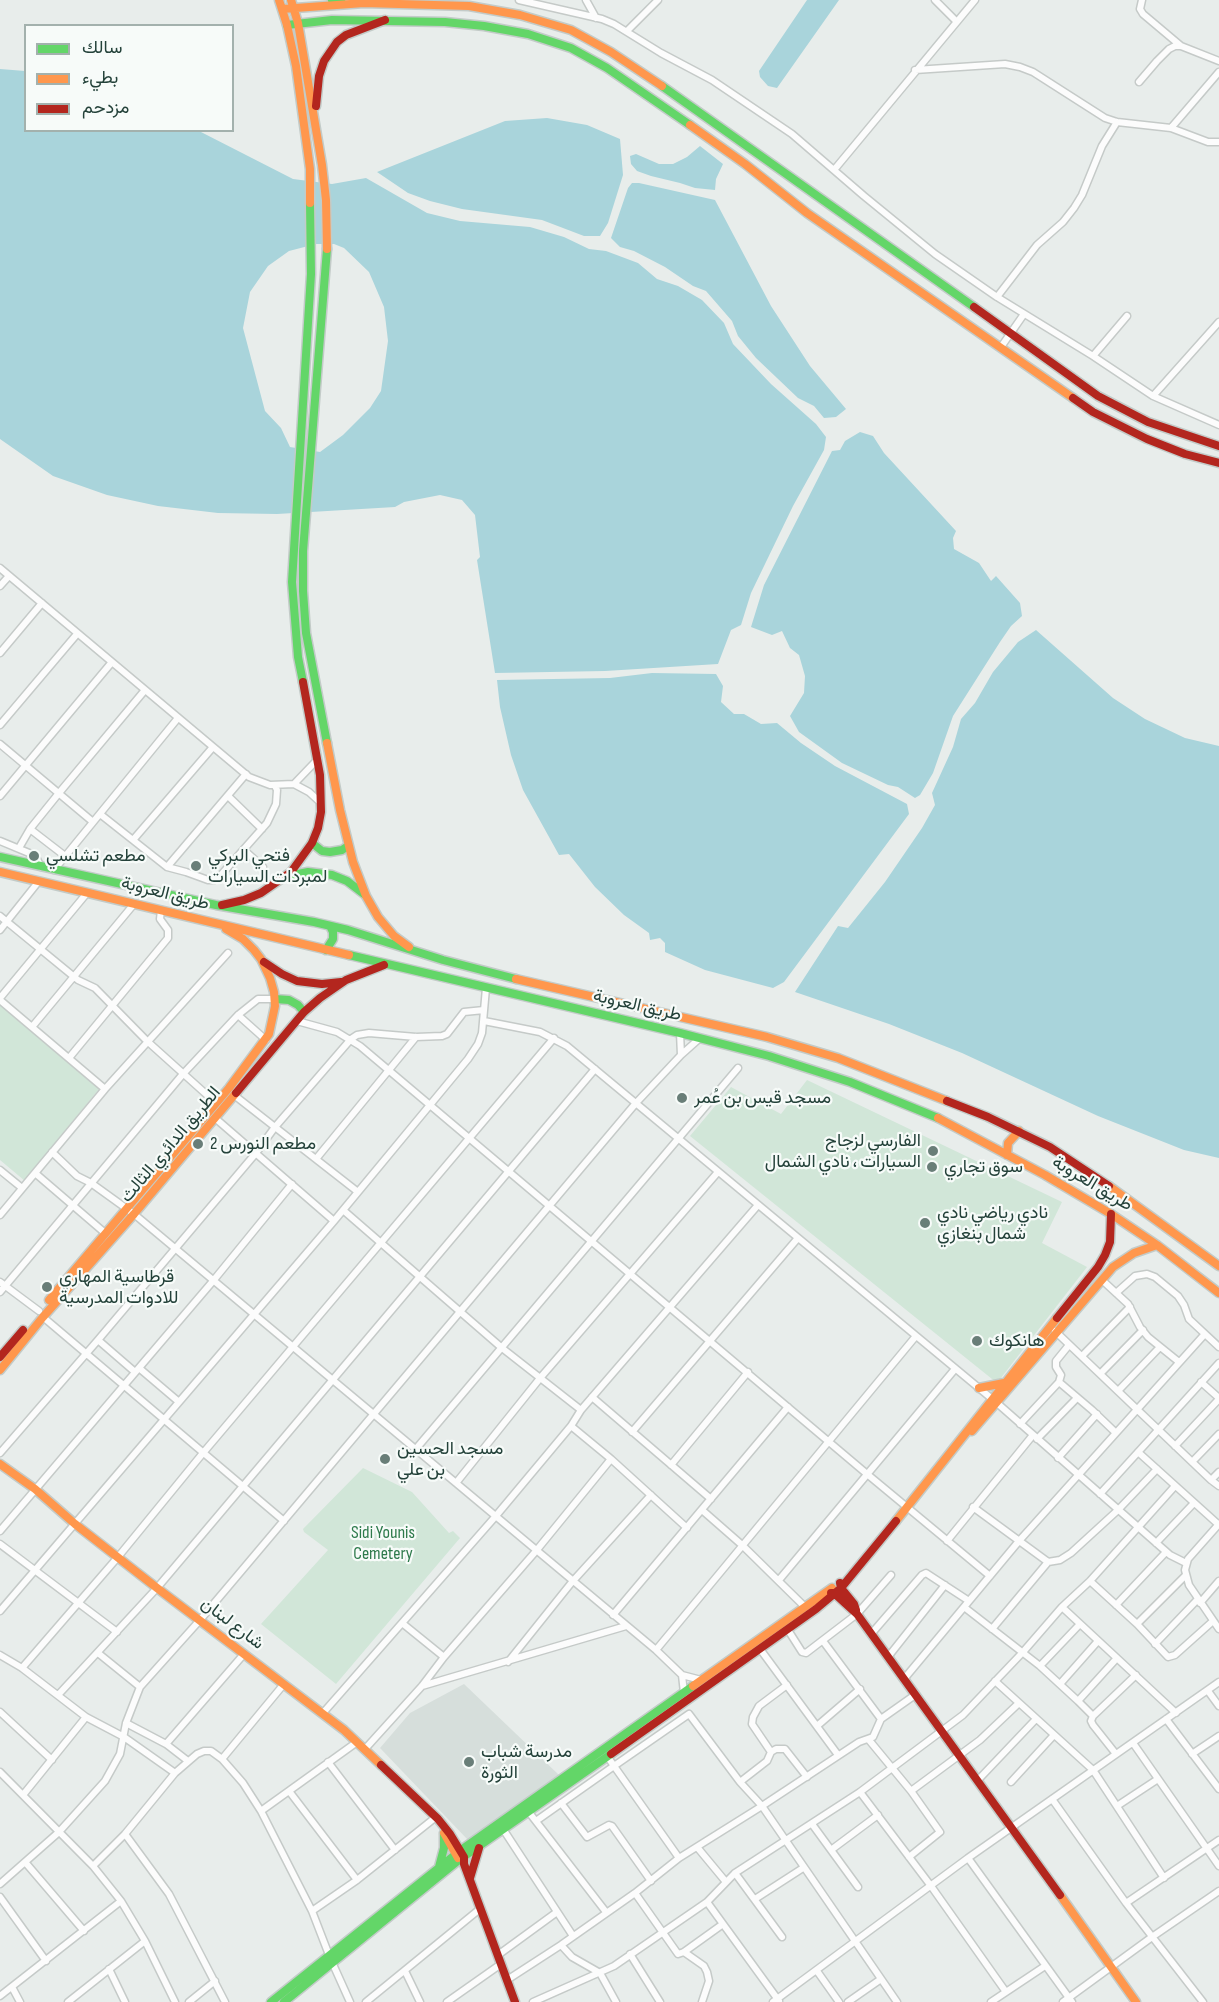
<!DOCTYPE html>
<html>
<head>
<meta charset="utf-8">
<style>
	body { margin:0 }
	#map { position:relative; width:1219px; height:2002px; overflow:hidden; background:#e8edeb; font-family:"Sofia Sans Condensed",Vazirmatn,sans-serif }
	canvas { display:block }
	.legend { position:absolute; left:24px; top:24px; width:210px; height:108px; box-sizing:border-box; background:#f7fbf9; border:2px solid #a3b1ad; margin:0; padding:8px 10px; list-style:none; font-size:18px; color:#24423a }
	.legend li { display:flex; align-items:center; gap:12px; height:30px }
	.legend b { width:30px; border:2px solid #a3b1ad }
</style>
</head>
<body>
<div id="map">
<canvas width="1219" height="2002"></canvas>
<ul class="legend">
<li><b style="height:8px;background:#63d668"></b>سالك</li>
<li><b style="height:8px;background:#ff974d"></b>بطيء</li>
<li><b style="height:8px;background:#b3261e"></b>مزدحم</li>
</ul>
</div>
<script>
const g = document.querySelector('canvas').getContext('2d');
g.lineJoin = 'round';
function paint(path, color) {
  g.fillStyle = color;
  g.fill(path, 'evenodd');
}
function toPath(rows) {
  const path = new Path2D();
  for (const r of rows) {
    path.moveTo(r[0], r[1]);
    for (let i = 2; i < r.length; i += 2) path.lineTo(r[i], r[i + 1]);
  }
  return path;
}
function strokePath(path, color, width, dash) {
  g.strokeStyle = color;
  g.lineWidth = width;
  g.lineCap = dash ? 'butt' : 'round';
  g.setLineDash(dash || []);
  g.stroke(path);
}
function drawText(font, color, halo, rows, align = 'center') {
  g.font = font + ' "Sofia Sans Condensed",Vazirmatn,sans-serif';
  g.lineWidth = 4.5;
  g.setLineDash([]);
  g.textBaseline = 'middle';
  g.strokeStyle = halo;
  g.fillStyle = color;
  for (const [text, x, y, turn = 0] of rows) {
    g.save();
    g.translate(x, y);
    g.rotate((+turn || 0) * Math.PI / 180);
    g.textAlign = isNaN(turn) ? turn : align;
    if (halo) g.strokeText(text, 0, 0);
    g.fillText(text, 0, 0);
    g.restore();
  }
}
const built = toPath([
	[464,1684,559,1775,468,1840,380,1748,410,1713]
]);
const green = toPath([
	[0,1003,99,1089,25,1181,0,1160],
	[807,1080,1062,1202,1042,1243,1087,1267,997,1383,690,1136,731,1087,781,1114],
	[363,1468,412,1492,449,1533,453,1531,460,1538,336,1684,261,1624,328,1550,304,1532,303,1529]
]);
const water = toPath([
	[807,0,839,0,777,88,768,86,760,77,759,71],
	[0,69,25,71,26,130,199,131,293,179,332,184,366,178,427,213,460,221,530,227,564,237,589,249,606,251,638,263,657,279,678,286,702,300,724,323,733,344,771,384,816,424,826,437,824,450,793,506,751,593,741,625,731,630,718,664,605,671,495,673,477,560,480,557,475,515,462,500,440,495,404,502,395,507,277,514,218,513,158,506,107,495,53,476,0,439],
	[316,244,334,244,344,248,369,272,384,307,388,341,381,391,370,408,343,435,320,452,290,447,281,428,265,411,243,328,250,292,268,266,289,251],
	[547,118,587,125,620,139,623,175,608,223,600,236,584,236,542,220,462,209,430,201,408,193,377,172,505,121],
	[700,146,723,164,716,179,715,190,695,188,680,183,651,176,637,171,631,164,630,156,636,154,659,164,673,164,687,157],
	[632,183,639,183,715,200,771,306,810,366,846,409,836,417,824,418,814,406,798,398,756,358,738,336,732,321,706,291,693,286,665,267,634,251,620,247,611,238,628,188],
	[860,432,873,436,884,453,956,531,953,538,954,549,979,563,991,581,996,576,1020,603,1022,616,1011,626,1000,642,953,716,933,773,920,795,915,798,898,787,888,785,842,763,799,732,790,716,804,693,805,676,799,655,790,648,782,631,772,635,751,627,764,585,832,451,840,450,845,441],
	[1036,630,1113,698,1145,719,1185,738,1219,746,1219,1158,1184,1150,1098,1116,962,1053,889,1024,795,992,838,926,848,928,885,882,922,828,935,805,932,793,953,747,961,719,975,703,993,672,1018,642],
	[652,673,716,674,723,686,721,702,734,714,744,714,761,724,777,723,801,743,835,766,907,804,909,814,784,982,773,988,705,970,665,952,665,943,660,938,650,940,649,933,624,915,595,887,569,854,559,855,523,790,511,755,500,707,497,680,610,678]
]);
const street = toPath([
	[519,0,602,19,614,24,661,53,712,80,792,134,864,196,935,254,997,297,1093,356,1153,396,1219,425],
	[586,0,596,18],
	[935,0,956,21],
	[1142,0,1140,9,1143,14,1181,46],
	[627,31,658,0],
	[915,70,1005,64,1020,67,1033,72,1105,118,1117,122,1171,128,1208,142,1219,142],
	[1139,82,1157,61,1169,49,1175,46,1181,46,1219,61],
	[1171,128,1219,72],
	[834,170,975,0],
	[997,297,1037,245,1063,222,1074,208,1082,195,1102,146,1117,122],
	[1001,347,1024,314],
	[1093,356,1127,316],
	[1153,396,1219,322],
	[0,568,249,777,270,785,294,784,317,760],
	[0,586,9,576],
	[0,653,42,603],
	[0,725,77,634],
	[0,744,93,822],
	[294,784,309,792,321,803],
	[0,796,112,662],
	[228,796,262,829],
	[100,814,167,867,186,872,208,880,214,880,221,875,267,823,276,804,277,790,275,786],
	[30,829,65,856],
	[133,840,213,747],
	[0,841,29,853,37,859,41,867],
	[19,848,30,829,59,793,145,690],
	[244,850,263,867],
	[167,867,246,774],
	[54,870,178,718],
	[0,916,78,980,95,988,147,1041,216,1103],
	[0,930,39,881],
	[0,998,87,893],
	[0,1000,105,1089],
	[238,1015,266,1040],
	[297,1021,337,1032,360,1046,867,1474,990,1576],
	[484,1021,540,1032,567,1046,997,1403,1170,1555,1186,1563],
	[32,1027,134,904],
	[680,1033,681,1055],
	[69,1058,168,938,168,930,160,919,161,910],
	[234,1095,358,1192],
	[215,1118,334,1221],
	[52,1152,77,1176,91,1183,134,1214,656,1650,682,1675,701,1680],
	[316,1159,416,1037],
	[0,1170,22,1188],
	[35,1173,105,1233],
	[343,1210,502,1348,581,1410],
	[0,1215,105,1089,228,953],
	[1102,1280,1128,1304,1140,1327,1148,1337,1179,1362],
	[0,1282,39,1311],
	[0,1292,183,1074,238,1015,258,999,275,999],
	[1116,1293,1135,1276,1147,1274,1155,1277,1178,1296,1184,1305,1189,1319,1219,1347],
	[43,1317,284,1521],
	[1055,1331,1211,1480,1219,1486],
	[98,1340,135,1372],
	[1069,1345,1056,1361,1056,1367,1061,1375,1059,1382,1092,1410,1116,1433],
	[1082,1356,1130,1307],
	[139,1368,179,1402],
	[1100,1374,1143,1330],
	[1201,1382,1219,1398],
	[1118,1391,1160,1347],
	[592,1397,711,1499],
	[1020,1424,1059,1382],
	[571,1426,611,1459,687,1528],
	[632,1432,798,1238],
	[1037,1439,1077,1398],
	[1175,1446,1219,1399],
	[415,1450,738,1068],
	[1138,1452,1219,1525],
	[0,1453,98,1340,256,1153,275,1127,351,1039,357,1035,369,1033,416,1037,442,1036,447,1034,464,1012,484,1010],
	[1058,1458,1097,1414],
	[1192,1462,1219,1434],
	[671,1465,748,1372],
	[1211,1480,1219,1472],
	[456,1483,541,1377,718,1172],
	[1100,1494,1219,1363],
	[973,1507,1048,1562],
	[702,1510,742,1545,805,1607],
	[1219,1524,1188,1559,1185,1570,1189,1585,1219,1629],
	[0,1531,213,1281,292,1184],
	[947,1541,1033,1435],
	[1156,1543,1194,1503],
	[0,1544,117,1632],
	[779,1580,955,1369],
	[1090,1581,1137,1624,1168,1657,1175,1655,1213,1621],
	[1200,1603,1219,1581],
	[1116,1605,1166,1552],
	[964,1607,1040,1666,1078,1701,1093,1716,1091,1721,1093,1725,1116,1754],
	[1062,1607,1176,1713],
	[0,1611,334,1221,468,1059,478,1044,482,1033,486,988],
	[613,1615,788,1407],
	[402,1623,444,1657],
	[1137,1624,1186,1575],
	[992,1629,1048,1562,1060,1560,1071,1553,1118,1510,1157,1469],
	[788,1630,802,1652,806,1653,857,1614,891,1575],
	[872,1633,922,1575,926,1573,969,1601],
	[823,1641,881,1719],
	[1155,1644,1198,1599],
	[760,1649,838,1755],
	[656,1650,916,1336],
	[98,1653,140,1687],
	[0,1655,22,1668,86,1717,124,1737,175,1773,125,1834,93,1866],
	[888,1657,945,1585],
	[508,1662,572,1582,651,1495],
	[1040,1666,1080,1624],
	[22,1668,118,1557,203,1453,554,1038],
	[682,1675,684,1693],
	[904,1679,1019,1541,1204,1335],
	[995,1681,1093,1770,1164,1878],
	[1060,1684,1098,1641],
	[787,1685,759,1706,753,1717,752,1724,771,1752,776,1749,785,1749,807,1777],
	[422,1686,626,1626],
	[1208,1691,1219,1706],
	[59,1694,157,1588,595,1069],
	[1078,1701,1117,1658],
	[0,1712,52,1760],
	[323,1713,495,1517,571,1426,581,1410,758,1205],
	[1093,1716,1136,1675],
	[1166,1719,1219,1789],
	[126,1723,166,1744,244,1654],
	[817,1726,860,1689],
	[869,1740,911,1791],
	[1133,1743,1219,1866],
	[166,1744,188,1761],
	[365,1749,422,1686,444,1657,536,1551,611,1459],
	[1192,1754,1219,1736],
	[222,1759,284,1684],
	[328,1762,395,1850],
	[0,1772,93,1866,121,1901,145,1941,175,2002],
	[175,1773,197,1754,204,1751,211,1751,222,1759,243,1783,261,1811,312,1911,329,1955],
	[978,1780,1036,1719],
	[740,1782,767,1761,771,1752],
	[1011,1782,1054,1735],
	[289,1791,357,1880],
	[860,1792,931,1886,1006,1992],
	[23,1795,86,1717],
	[1052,1799,1126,1903,1203,2002],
	[561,1803,587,1837,609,1825,612,1826,651,1881],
	[1117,1806,1158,1779],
	[261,1811,357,1742],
	[528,1811,606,1912],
	[536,1821,614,1766,607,1756],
	[812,1824,858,1887],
	[503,1829,573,1936],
	[125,1834,169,1894,225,2002],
	[697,1847,726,1882],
	[831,1850,878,1815],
	[909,1857,940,1832,911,1791,980,1740,1019,1703],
	[968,1858,1072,2002],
	[25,1862,84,1931],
	[735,1873,782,1937],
	[0,1884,59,1832,105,1781,120,1754,126,1723,140,1687,200,1620,636,1103,681,1055,700,1038],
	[635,1893,678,1954,684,1952,723,1924],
	[0,1897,46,1961],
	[755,1899,803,1868],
	[707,1902,779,2001],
	[1126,1903,1219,1840],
	[312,1911,357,1880,436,1817],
	[561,1945,572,1957,600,1973,616,2002],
	[684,1952,704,1966,707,1972,709,1981,702,2002],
	[630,1954,660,2002],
	[498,1955,557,1912],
	[332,1962,350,2002],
	[109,1969,125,2002],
	[405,1971,420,2002],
	[817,1971,839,2002],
	[507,1980,561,1945,635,1893,679,1858,762,1806,740,1782,689,1714,614,1766,679,1858],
	[12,1987,20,2002],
	[0,1996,121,1901],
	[68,2002,145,1941],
	[189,2002,215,1981],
	[366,2002,481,1908],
	[447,2002,501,1964],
	[533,2002,614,1966,707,1902,735,1873,860,1792,963,1715,1023,1652,1062,1607,1090,1581,1175,1486],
	[773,2002,968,1858,1219,1682],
	[848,2002,881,1979],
	[897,2002,762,1806,859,1742,873,1737,881,1719,915,1695],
	[991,2002,1045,1966],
	[1063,2002,1152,1937,1219,1891]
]);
const fast = toPath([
	[332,0,342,3],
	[287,25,332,20,445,22,484,26,528,34,571,48,607,68,690,125],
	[662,86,974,307],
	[327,249,303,551,303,591,306,633,327,743],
	[303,682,298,657,292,582,311,274,310,203],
	[312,843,322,851,330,852,342,850,348,846],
	[0,857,216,905,314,922,348,930,443,960,516,979],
	[288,876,308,872,332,875,347,881,364,894],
	[326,950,333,939,333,932,330,926],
	[349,955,680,1033,769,1056,850,1082,938,1118],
	[275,999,289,1000,298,1005,304,1012],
	[439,1867,444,1848,444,1835],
	[271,2002,461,1850,693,1686],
	[284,2002,459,1860,611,1754]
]);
const slow = toPath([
	[279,0,287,25,296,66,310,169,310,203],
	[291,0,298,23,322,165,326,200,327,249],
	[282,9,364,3,469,6,520,15,571,30,611,52,662,86],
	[690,125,745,164,807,213,1073,398],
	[327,743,340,810,353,862,366,896,378,917,394,936,409,947],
	[0,872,349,955],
	[516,979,767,1037,838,1058,947,1101],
	[938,1118,1045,1175,1111,1214,1157,1245,1219,1293],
	[1007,1155,1008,1143,1019,1131],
	[1109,1186,1219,1266],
	[49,1300,229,1088,269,1034,275,1006,274,992,270,978,261,959,254,950,243,939,226,929],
	[0,1370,43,1317,134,1214,236,1093],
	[979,1388,1004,1383],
	[972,1431,1113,1267,1134,1253,1157,1245],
	[0,1464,35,1489,75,1524,157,1588,344,1730,381,1765],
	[896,1521,1057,1318],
	[693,1686,832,1588],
	[444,1833,458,1858],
	[1060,1895,1136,2002]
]);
const jam = toPath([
	[316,106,319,76,324,61,337,42,346,35,385,20],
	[974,307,1098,396,1148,422,1219,446],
	[1073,398,1093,412,1147,439,1185,454,1219,463],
	[222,905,244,900,261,893,291,872,312,843,318,828,321,812,320,775,303,682],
	[264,962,282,974,297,981,322,984,341,982],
	[236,1093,304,1012,320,998,346,980,384,965],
	[947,1101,988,1117,1050,1147,1109,1186],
	[1057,1318,1098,1267,1105,1255,1110,1242,1111,1214],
	[0,1357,23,1330],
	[840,1583,841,1588,854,1604,856,1610],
	[831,1593,834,1593,857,1614,1060,1895],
	[611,1754,816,1609,841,1588,896,1521],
	[381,1765,438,1819,450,1834,464,1857,464,1864,515,2002],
	[470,1878,479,1848]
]);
const markers = [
	[34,856,6,"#697e78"],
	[196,866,6,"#697e78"],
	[682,1098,6,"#697e78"],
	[198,1144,6,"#697e78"],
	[933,1151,6,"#697e78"],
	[932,1167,6,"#697e78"],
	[925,1223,6,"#697e78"],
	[47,1287,6,"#697e78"],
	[977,1341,6,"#697e78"],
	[385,1459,6,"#697e78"],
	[469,1762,6,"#697e78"]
];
const poiNames = [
	["مطعم تشلسي",46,856],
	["فتحي البركي",208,856],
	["لمبردات السيارات",208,877],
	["مسجد قيس بن عُمر",694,1098],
	["الفارسي لزجاج",921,1141,"right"],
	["السيارات ، نادي الشمال",921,1162,"right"],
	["مطعم النورس 2",210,1144],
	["سوق تجاري",944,1167],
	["نادي رياضي نادي",937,1213],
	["شمال بنغازي",937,1234],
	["قرطاسية المهاري",59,1277],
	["للادوات المدرسية",59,1298],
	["هانكوك",989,1341],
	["مسجد الحسين",397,1449],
	["بن علي",397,1470],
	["مدرسة شباب",481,1752],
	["الثورة",481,1773]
];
const streetNames = [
	["طريق العروبة",165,894,14],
	["طريق العروبة",637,1006,13],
	["الطريق الدائري الثالث",171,1145,-50],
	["طريق العروبة",1092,1184,31],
	["شارع لبنان",232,1624,37]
];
const parkNames = [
	["Sidi Younis",383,1533],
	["Cemetery",383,1554]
];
paint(built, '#d6dedb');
paint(green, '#d1e6d8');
paint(water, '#a9d4db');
strokePath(street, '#c5cac8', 9);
strokePath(fast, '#c3cbc8', 11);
strokePath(slow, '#c3cbc8', 11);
strokePath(jam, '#c3cbc8', 11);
strokePath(street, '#fcfcfc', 6);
strokePath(fast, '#63d668', 8);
strokePath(slow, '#ff974d', 8);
strokePath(jam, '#b3261e', 8);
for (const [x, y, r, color] of markers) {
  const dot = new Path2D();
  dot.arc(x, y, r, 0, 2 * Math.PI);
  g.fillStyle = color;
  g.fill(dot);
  strokePath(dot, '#f7fbf9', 2);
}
drawText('18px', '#24423a', '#f7fbf9', poiNames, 'left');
drawText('18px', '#24423a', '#f7fbf9', streetNames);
drawText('18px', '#2d7a4b', '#f7fbf9', parkNames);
</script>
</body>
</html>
